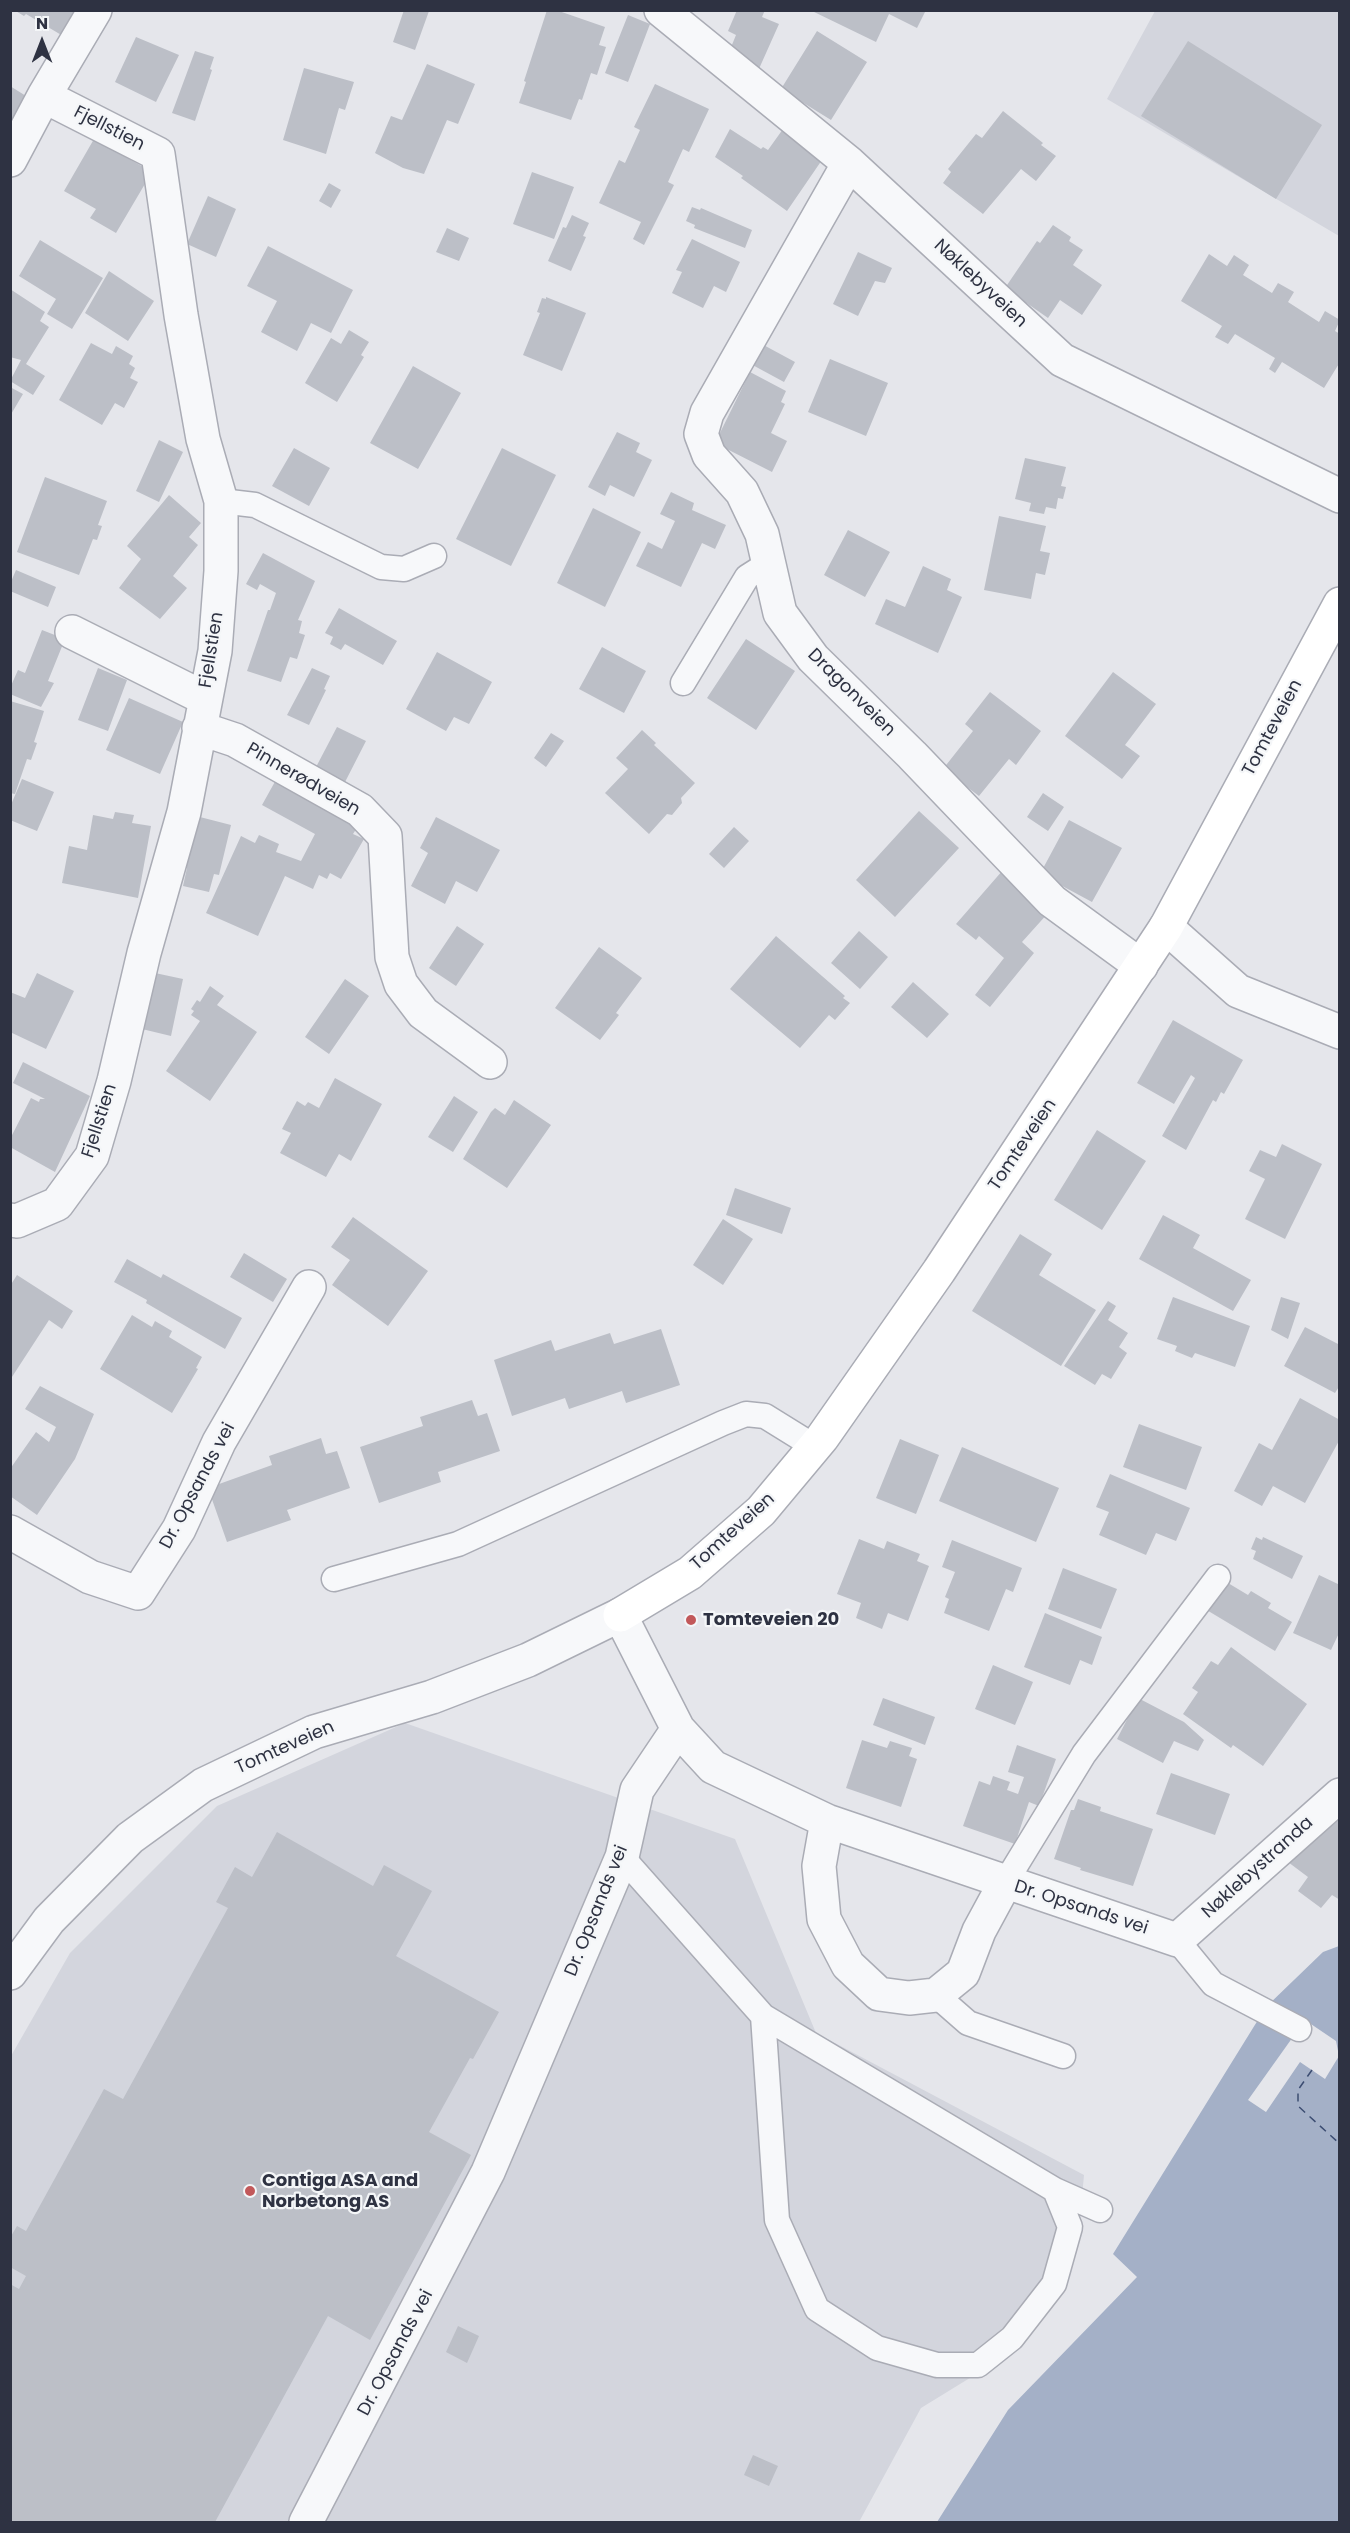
<!DOCTYPE html>
<html>
<head>
<meta charset="utf-8">
<style>
	body { margin:0 }
	#map { position:relative; width:1350px; height:2533px; overflow:hidden; background:#e5e6eb; font-family:Poppins,sans-serif }
	canvas { display:block }
	.frame { position:absolute; inset:0; border:12px solid #2e3242; pointer-events:none }
	.north { position:absolute; left:12px; top:12px; width:60px; height:60px; -webkit-text-stroke:4px #f4f6f8; paint-order:stroke; rotate:0deg; font-size:16px; font-weight:700; line-height:24px; text-align:center; color:#2e3242 }
	.north::after { content:''; display:block; margin:auto; width:21px; height:27px; background:#2e3242; clip-path:polygon(50% 0,100% 100%,50% 72%,0 100%) }
</style>
</head>
<body>
<div id="map">
<canvas width="1350" height="2533"></canvas>
<div class="frame"></div>
<div class="north">N</div>
</div>
<script>
const g = document.querySelector('canvas').getContext('2d');
g.lineJoin = 'round';
function paint(path, color) {
  g.fillStyle = color;
  g.fill(path, 'evenodd');
}
function toPath(rows) {
  const path = new Path2D();
  for (const r of rows) {
    path.moveTo(r[0], r[1]);
    for (let i = 2; i < r.length; i += 2) path.lineTo(r[i], r[i + 1]);
  }
  return path;
}
function strokePath(path, color, width, dash) {
  g.strokeStyle = color;
  g.lineWidth = width;
  g.lineCap = dash ? 'butt' : 'round';
  g.setLineDash(dash || []);
  g.stroke(path);
}
function drawText(font, color, halo, rows, align = 'center') {
  g.font = font + ' Poppins,sans-serif';
  g.lineWidth = 4.5;
  g.setLineDash([]);
  g.textBaseline = 'middle';
  g.strokeStyle = halo;
  g.fillStyle = color;
  for (const [text, x, y, turn = 0] of rows) {
    g.save();
    g.translate(x, y);
    g.rotate((+turn || 0) * Math.PI / 180);
    g.textAlign = isNaN(turn) ? turn : align;
    if (halo) g.strokeText(text, 0, 0);
    g.fillText(text, 0, 0);
    g.restore();
  }
}
const built = toPath([
	[1155,11,1339,11,1339,236,1107,99],
	[405,1723,735,1839,816,2033,1084,2175,1078,2240,1004,2357,921,2408,859,2522,11,2522,11,2056,70,1953,217,1806]
]);
const water = toPath([
	[1339,1946,1339,2522,937,2522,1008,2410,1137,2277,1113,2254,1266,2007,1323,1952]
]);
const pier = toPath([
	[1305,2020,1336,2041,1339,2056,1325,2079,1300,2062,1266,2112,1248,2100]
]);
const ferry = toPath([
	[1312,2070,1298,2090,1298,2106,1340,2144]
]);
const building = toPath([
	[14,10,78,10,63,36,26,14,24,16],
	[404,10,429,11,415,50,393,42],
	[547,10,556,10,605,27,599,45,606,47,597,75,591,73,582,100,579,99,571,120,519,103,526,82,524,81],
	[737,10,765,10,762,17,779,24,758,71,727,57,736,35,728,31],
	[810,10,926,10,917,28,889,14,876,42],
	[628,15,650,24,628,82,605,73],
	[817,31,867,62,831,120,781,89],
	[136,37,179,55,156,102,115,82],
	[1188,41,1322,125,1276,199,1141,116],
	[195,51,214,57,210,69,212,70,195,121,172,113],
	[427,64,475,84,458,124,447,120,424,174,403,168,375,153,391,116,402,120],
	[304,68,354,82,345,110,339,108,326,154,283,140],
	[655,84,709,109,689,152,683,149,668,182,674,185,644,245,633,239,641,222,599,203,619,160,625,163,640,130,634,127],
	[10,86,34,101,10,140],
	[1003,111,1043,143,1041,145,1056,156,1036,181,1021,169,983,214,943,183,951,172,948,169,976,134,982,138],
	[730,129,761,149,763,147,768,150,783,129,824,157,787,211,741,178,743,176,715,157],
	[94,139,152,172,116,233,90,218,96,209,64,191],
	[532,172,574,187,554,239,513,224],
	[329,183,341,190,331,208,319,201],
	[208,196,236,209,216,257,187,244],
	[692,207,700,210,701,208,752,230,745,248,694,228,695,225,686,221],
	[572,215,589,223,583,236,586,237,571,271,548,261,563,227,566,228],
	[1053,225,1071,237,1069,241,1083,250,1073,265,1102,285,1082,315,1060,300,1048,318,1005,288,1037,241,1040,243],
	[447,228,469,238,459,261,436,252],
	[692,239,740,262,726,292,714,286,703,308,672,293,682,272,676,270],
	[40,240,103,278,72,329,47,314,56,299,19,276],
	[268,246,353,290,331,333,311,323,297,351,261,332,277,301,247,286],
	[858,252,892,268,885,283,875,281,858,316,833,304],
	[1209,254,1227,266,1234,255,1249,265,1243,275,1272,293,1278,283,1294,292,1288,302,1319,322,1325,311,1340,320,1335,331,1340,334,1340,362,1324,388,1282,362,1275,373,1269,369,1275,358,1235,334,1228,344,1215,337,1222,326,1181,301],
	[109,271,154,301,128,341,85,313],
	[10,289,45,312,40,321,49,327,26,364,45,376,33,395,10,381,21,360,10,357],
	[546,297,586,313,562,371,523,355,540,313,537,312,542,298,546,299],
	[349,330,369,342,361,355,364,357,337,402,305,383,331,338,341,344],
	[758,342,795,362,784,382,747,362],
	[91,343,112,354,116,346,133,356,129,364,135,368,130,378,138,382,124,408,115,403,102,425,59,400],
	[830,359,888,383,866,436,808,412],
	[413,366,461,393,418,469,370,443],
	[750,372,786,391,781,402,785,404,771,433,787,441,772,472,715,443],
	[10,387,23,394,10,416],
	[617,432,640,443,636,452,652,460,634,497,610,485,605,496,588,487],
	[159,440,183,452,159,502,136,491],
	[294,448,330,468,309,506,272,486],
	[502,448,556,475,511,566,456,539],
	[1025,458,1066,467,1061,486,1066,487,1063,499,1058,498,1056,509,1046,507,1044,514,1029,511,1031,503,1015,499],
	[45,477,107,501,98,525,102,526,97,540,93,539,79,575,17,552],
	[671,492,694,503,692,510,726,525,715,549,702,543,681,587,636,566,648,542,662,549,675,521,660,514],
	[169,495,201,523,189,537,198,545,173,576,187,588,160,619,119,588,141,559,127,546],
	[593,508,641,532,605,607,557,583],
	[999,516,1046,526,1040,551,1050,553,1045,575,1036,573,1031,599,984,590],
	[848,530,890,552,865,597,824,575],
	[263,553,315,581,298,620,302,621,299,633,305,635,297,659,290,657,281,682,247,671,268,610,270,610,276,593,260,584,257,590,246,584],
	[923,566,951,579,947,590,962,597,938,653,875,624,886,599,905,607],
	[16,570,56,587,48,607,10,591,10,584],
	[339,608,397,641,383,665,345,644,341,650,330,644,333,637,325,633],
	[42,630,65,639,48,681,54,683,41,707,10,694,10,688,18,670,25,673],
	[746,639,795,671,756,730,707,698],
	[602,647,646,671,624,713,579,689],
	[437,652,492,682,469,724,454,717,446,731,406,709],
	[98,668,127,680,108,731,78,720],
	[312,668,330,676,324,689,326,690,309,725,287,715],
	[1113,672,1156,704,1125,745,1140,756,1122,779,1065,736],
	[990,692,1041,731,1016,765,1009,759,979,796,943,769,973,731,965,724],
	[129,698,183,722,160,774,106,750],
	[10,701,44,711,34,742,37,743,31,760,27,759,15,794,10,793],
	[337,727,366,741,344,784,315,769],
	[642,730,656,743,654,745,695,783,681,798,682,803,672,815,667,814,649,834,605,793,628,769,616,758],
	[551,733,564,741,546,767,534,758],
	[277,778,360,823,353,834,364,839,341,879,330,873,327,879,319,875,313,889,285,876,258,936,206,913,241,836,255,843,259,835,279,844,276,852,301,861,315,834,262,805],
	[22,779,54,792,37,831,10,820,10,807],
	[1043,793,1064,807,1048,831,1027,817],
	[919,811,959,848,895,917,856,880],
	[115,812,134,815,132,823,151,826,138,898,62,883,69,846,87,850,93,815,113,819],
	[196,816,231,825,219,875,214,874,209,892,183,886,187,868,183,866],
	[436,817,500,850,477,892,456,881,445,904,411,886,428,853,420,848],
	[1069,820,1122,848,1092,902,1040,874],
	[734,827,749,841,724,868,709,854],
	[1003,870,1049,912,1022,942,1034,953,990,1007,975,995,1004,958,979,936,976,940,956,924],
	[457,926,484,944,456,986,429,968],
	[859,931,888,957,860,989,831,963],
	[776,936,845,996,843,998,850,1003,835,1020,829,1015,800,1048,730,989],
	[599,947,642,978,616,1013,619,1015,600,1040,555,1008],
	[37,973,74,991,46,1049,10,1032,10,992,25,998],
	[155,973,183,979,171,1036,142,1029],
	[345,979,369,996,329,1054,305,1037],
	[913,982,949,1014,927,1038,891,1007],
	[210,986,224,996,217,1005,257,1032,210,1101,166,1071,200,1021,191,1015,194,1011,191,1009,197,1000,200,1002],
	[1173,1020,1243,1060,1224,1094,1221,1092,1216,1102,1213,1100,1186,1150,1162,1136,1195,1078,1191,1075,1174,1104,1137,1083],
	[23,1062,90,1096,55,1172,10,1147,10,1139,31,1098,39,1102,40,1099,45,1099,13,1083],
	[335,1078,382,1104,351,1161,339,1154,326,1177,280,1153,291,1133,282,1129,297,1101,305,1106,308,1102,319,1108],
	[454,1096,478,1112,453,1152,428,1137],
	[514,1100,551,1125,507,1188,463,1159,491,1112,495,1108,505,1115],
	[1097,1130,1146,1161,1102,1230,1054,1200],
	[1282,1144,1322,1164,1285,1239,1245,1219,1265,1179,1249,1171,1260,1150,1276,1157],
	[735,1188,791,1208,782,1234,726,1215],
	[1163,1215,1200,1235,1193,1248,1251,1280,1233,1311,1139,1259],
	[353,1217,428,1271,388,1326,332,1285,350,1260,331,1247],
	[723,1219,753,1239,723,1285,693,1265],
	[1020,1234,1052,1254,1039,1275,1096,1310,1061,1366,972,1311],
	[244,1253,287,1279,273,1302,230,1277],
	[127,1259,161,1278,163,1274,242,1318,225,1349,146,1303,147,1300,114,1282],
	[17,1275,73,1311,62,1329,49,1320,10,1380,10,1286],
	[1173,1297,1250,1326,1235,1367,1195,1353,1192,1358,1175,1351,1177,1346,1157,1339],
	[1281,1297,1300,1303,1288,1339,1271,1330],
	[1108,1301,1116,1306,1108,1320,1128,1333,1119,1347,1127,1353,1111,1379,1102,1374,1095,1385,1064,1366],
	[132,1315,152,1327,155,1321,172,1331,169,1337,202,1357,196,1368,198,1369,172,1413,100,1369],
	[1305,1327,1340,1345,1340,1385,1335,1393,1284,1366],
	[661,1329,680,1385,626,1403,622,1391,569,1409,565,1398,512,1416,494,1360,551,1340,555,1351,610,1333,614,1344],
	[40,1386,94,1414,75,1459,37,1515,10,1496,10,1469,36,1432,49,1442,56,1427,25,1409],
	[1300,1398,1340,1420,1340,1439,1305,1503,1273,1486,1262,1506,1234,1491,1259,1443,1272,1450],
	[472,1400,478,1416,487,1413,500,1451,438,1472,441,1482,379,1503,360,1447,423,1426,420,1417],
	[1139,1424,1202,1447,1186,1490,1123,1467],
	[321,1438,326,1454,337,1451,350,1488,287,1510,291,1520,227,1542,208,1488,272,1465,269,1456],
	[900,1439,939,1455,916,1514,876,1498],
	[962,1447,1059,1488,1036,1542,939,1501],
	[1110,1474,1190,1508,1176,1541,1156,1533,1146,1555,1099,1535,1109,1512,1096,1507],
	[1256,1537,1262,1540,1263,1537,1303,1556,1292,1579,1253,1559,1256,1551,1251,1549],
	[859,1539,884,1549,887,1541,920,1554,917,1561,929,1566,908,1621,888,1613,882,1629,856,1618,861,1603,837,1594],
	[952,1540,1022,1568,1013,1592,1006,1589,989,1631,944,1613,949,1599,945,1597,955,1572,942,1567],
	[1063,1568,1117,1589,1101,1629,1048,1609],
	[1319,1575,1340,1585,1340,1631,1331,1650,1293,1633],
	[1223,1580,1248,1595,1251,1591,1271,1603,1268,1608,1292,1622,1275,1651,1205,1609],
	[1045,1613,1102,1637,1092,1665,1080,1660,1070,1685,1024,1667],
	[1231,1647,1307,1704,1263,1766,1233,1745,1231,1748,1183,1714,1198,1692,1192,1688,1211,1661,1218,1665],
	[993,1665,1033,1682,1015,1725,975,1709],
	[883,1698,935,1717,925,1745,873,1725],
	[1138,1698,1184,1722,1204,1740,1198,1751,1174,1741,1163,1763,1117,1739],
	[862,1740,887,1748,890,1741,912,1748,909,1756,917,1759,901,1807,846,1788],
	[1017,1745,1056,1759,1039,1806,1029,1802,1015,1844,963,1826,979,1781,990,1785,993,1776,1010,1782,1007,1790,1018,1794,1024,1777,1008,1772],
	[1171,1773,1230,1794,1215,1835,1156,1814],
	[1078,1799,1101,1807,1100,1811,1153,1829,1133,1886,1080,1870,1081,1868,1054,1859,1071,1810,1074,1810],
	[1340,1819,1340,1900,1332,1895,1321,1908,1298,1891,1308,1877,1288,1862],
	[277,1832,373,1886,384,1865,432,1891,396,1956,499,2012,473,2059,470,2058,429,2132,471,2155,370,2340,328,2316,215,2522,10,2522,10,2284,19,2289,26,2276,10,2267,10,2238,17,2226,26,2231,104,2089,123,2099,228,1908,216,1902,235,1867,252,1877],
	[458,2326,479,2336,467,2363,446,2352],
	[753,2455,778,2466,769,2486,744,2475]
]);
const lane = toPath([
	[221,501,255,505,381,567,404,569,434,556],
	[683,683,747,577,769,563],
	[334,1579,458,1544,723,1423,746,1414,765,1416,815,1447],
	[622,1857,763,2016,1055,2190,1100,2210],
	[1005,1883,1084,1754,1218,1577],
	[1177,1940,1213,1984,1299,2029],
	[936,1995,968,2023,1063,2056],
	[763,2016,777,2220,817,2309,877,2348,937,2365,978,2365,1012,2338,1054,2284,1070,2227,1055,2190]
]);
const street = toPath([
	[661,10,849,163,1062,360,1340,496],
	[10,160,44,96,95,10],
	[849,163,707,413,701,434,709,455,742,492,762,534,780,613,813,658,912,755,1052,901,1141,966],
	[72,632,204,698],
	[199,728,235,740,360,810,385,836,392,957,401,984,423,1013,490,1062],
	[1166,927,1238,991,1340,1032],
	[10,1220,17,1221,57,1204,92,1156,114,1081,144,953,184,812,215,651,221,571,221,501,203,439,181,315,158,154,44,96],
	[10,1532,90,1577,138,1593,179,1529,219,1442,309,1287],
	[827,1821,819,1866,824,1919,848,1965,879,1994,909,1998,936,1995,963,1973,979,1931,1005,1883],
	[10,1973,49,1920,130,1838,203,1785,314,1732,432,1697,528,1660,620,1615,678,1729,713,1767,827,1821,1177,1940,1340,1795],
	[306,2522,488,2172,622,1857,637,1790,678,1729]
]);
const secondary = toPath([
	[620,1615,690,1573,761,1511,822,1438,939,1271,1166,927,1340,604]
]);
const markers = [
	[691,1620,6,"#c2585a"],
	[250,2191,6,"#c2585a"]
];
const streetNames = [
	["Fjellstien",109,129,27],
	["Nøklebyveien",980,284,43],
	["Fjellstien",212,650,-81],
	["Dragonveien",851,693,45],
	["Tomteveien",1273,728,-62],
	["Pinnerødveien",303,780,30],
	["Fjellstien",100,1121,-72],
	["Tomteveien",1023,1145,-56],
	["Dr. Opsands vei",198,1486,-62],
	["Tomteveien",733,1532,-42],
	["Tomteveien",285,1748,-24],
	["Nøklebystranda",1258,1868,-42],
	["Dr. Opsands vei",1081,1908,18],
	["Dr. Opsands vei",597,1911,-68],
	["Dr. Opsands vei",396,2353,-62]
];
const poiNames = [
	["Tomteveien 20",703,1620],
	["Contiga ASA and",262,2181],
	["Norbetong AS",262,2202]
];
paint(built, '#d3d5dd');
paint(water, '#a4b0c7');
paint(pier, '#e5e6eb');
strokePath(ferry, '#3c4d72', 1.5, [8, 6]);
paint(building, '#bcbfc7');
strokePath(lane, '#aaacb5', 27);
strokePath(street, '#aaacb5', 36);
strokePath(secondary, '#aaacb5', 36);
strokePath(lane, '#f7f8fa', 24);
strokePath(street, '#f7f8fa', 33);
strokePath(secondary, '#fff', 33);
for (const [x, y, r, color] of markers) {
  const dot = new Path2D();
  dot.arc(x, y, r, 0, 2 * Math.PI);
  g.fillStyle = color;
  g.fill(dot);
  strokePath(dot, '#f4f6f8', 2);
}
drawText('18px', '#2e3242', '#f4f6f8', streetNames);
drawText('bold 18px', '#2e3242', '#f4f6f8', poiNames, 'left');
</script>
</body>
</html>
